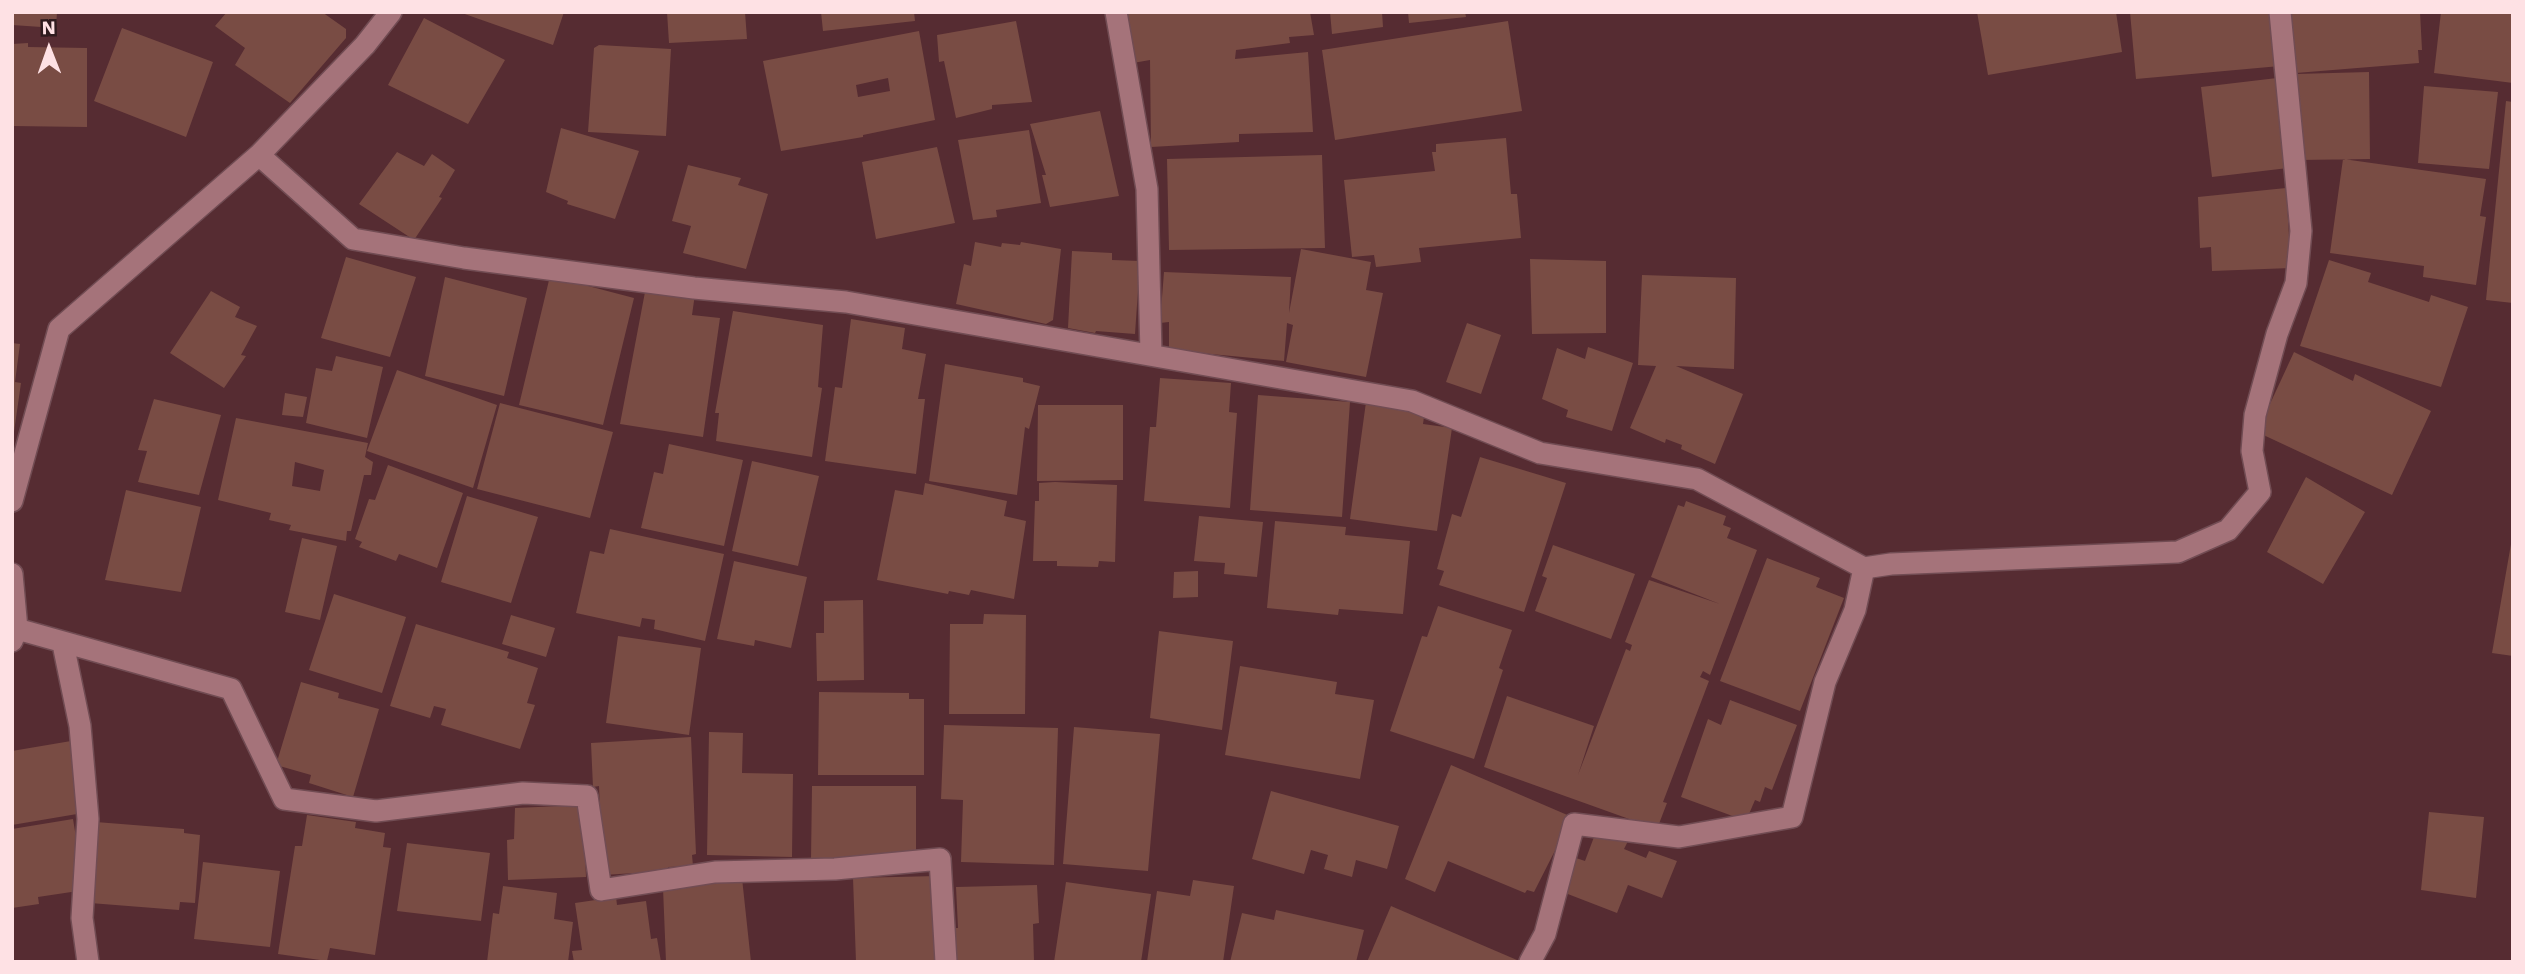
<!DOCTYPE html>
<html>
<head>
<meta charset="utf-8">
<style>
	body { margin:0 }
	#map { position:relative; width:2525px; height:974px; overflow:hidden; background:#562c32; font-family:"Work Sans",sans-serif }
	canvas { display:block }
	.frame { position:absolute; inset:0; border:14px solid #fee1e4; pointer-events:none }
	.north { position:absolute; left:14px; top:14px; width:70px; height:70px; -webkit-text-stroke:5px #2f1b1e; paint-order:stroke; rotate:359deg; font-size:19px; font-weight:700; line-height:28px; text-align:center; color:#fee1e4 }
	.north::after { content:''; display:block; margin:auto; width:24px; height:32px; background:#fee1e4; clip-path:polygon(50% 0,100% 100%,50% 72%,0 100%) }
</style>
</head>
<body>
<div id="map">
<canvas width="2525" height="974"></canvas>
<div class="frame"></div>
<div class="north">N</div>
</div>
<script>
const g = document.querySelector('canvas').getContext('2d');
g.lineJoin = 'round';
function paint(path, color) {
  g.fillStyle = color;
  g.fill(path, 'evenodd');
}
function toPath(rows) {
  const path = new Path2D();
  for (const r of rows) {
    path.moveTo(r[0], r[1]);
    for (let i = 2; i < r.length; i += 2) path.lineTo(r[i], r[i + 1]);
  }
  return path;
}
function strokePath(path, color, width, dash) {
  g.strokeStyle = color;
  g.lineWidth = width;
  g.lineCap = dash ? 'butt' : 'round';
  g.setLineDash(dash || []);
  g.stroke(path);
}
const building = toPath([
	[12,12,57,12,56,28,12,25],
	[227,12,322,12,346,29,346,38,290,103,235,65,245,48,215,26],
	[459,12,564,12,553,45],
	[667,12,745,12,747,39,669,43],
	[821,12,914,12,915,21,823,31],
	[1127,12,1310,12,1314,35,1289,37,1290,43,1236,50,1235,59,1308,52,1313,132,1239,134,1239,142,1151,147,1150,60,1133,63],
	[1330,12,1382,12,1383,27,1332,34],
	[1408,12,1465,12,1466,17,1409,23],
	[1977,12,2116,12,2122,52,1988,75],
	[2130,12,2275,12,2280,66,2136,79],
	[2285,12,2420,12,2422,50,2418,50,2419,63,2296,73,2296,62,2289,62],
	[2441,12,2513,12,2513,83,2434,73],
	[424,18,505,60,468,124,388,85],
	[1016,21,1032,102,992,105,992,109,956,118,944,61,939,62,937,35],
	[1508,21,1522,111,1335,140,1322,50],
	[122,28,213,62,186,137,94,101],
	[919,31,935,120,863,135,863,137,781,151,763,61],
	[888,78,890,91,858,97,856,85],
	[28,43,28,47,87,48,87,127,12,126,12,44],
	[599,45,671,49,666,136,588,132,594,48],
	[2369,72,2370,159,2298,160,2296,74],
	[2277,78,2288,168,2212,177,2201,87],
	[2424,86,2498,92,2489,169,2418,163],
	[2506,101,2513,102,2513,303,2486,300],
	[1100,111,1119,196,1050,207,1042,175,1046,175,1030,124],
	[561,128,639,151,615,219,567,204,568,201,546,192],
	[1029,130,1041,203,996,210,997,217,973,220,958,140],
	[1506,138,1511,194,1517,194,1521,238,1419,248,1421,262,1376,267,1374,255,1352,257,1344,180,1435,171,1432,152,1436,152,1436,144],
	[937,147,955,223,876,239,862,162],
	[397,152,424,166,432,154,455,170,439,197,442,198,414,240,359,204],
	[1322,155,1325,248,1169,250,1167,159],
	[2343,159,2486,179,2480,216,2486,217,2476,285,2423,277,2424,266,2330,253],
	[688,165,741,178,738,185,768,194,746,269,683,253,691,226,672,221],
	[2286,188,2291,268,2212,271,2211,247,2200,248,2198,197],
	[975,242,1001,247,1002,243,1020,245,1021,242,1061,249,1053,320,1046,324,956,304,964,264,971,266],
	[1301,249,1371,262,1366,290,1383,293,1366,377,1286,362,1293,325,1287,323,1284,361,1169,350,1169,322,1160,323,1164,272,1291,277,1289,313],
	[1072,251,1112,253,1112,260,1140,261,1135,334,1096,331,1095,333,1068,328],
	[346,257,416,277,390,357,321,338],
	[1530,259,1606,261,1606,333,1532,334],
	[2329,260,2371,273,2368,282,2429,302,2431,295,2468,307,2441,387,2300,346],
	[1642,275,1736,278,1734,369,1676,366,1743,394,1715,464,1681,449,1682,445,1666,439,1665,443,1630,428,1656,366,1638,365],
	[550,276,634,298,603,425,519,405],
	[445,277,527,298,504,396,425,376],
	[211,291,240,307,235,317,257,326,241,355,246,356,224,388,170,353],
	[645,292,695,294,692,315,720,318,703,437,620,424],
	[733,311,823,325,818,387,822,388,812,457,716,441,719,413,715,413],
	[851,319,905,328,902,349,926,354,918,399,925,399,916,474,825,461,835,387,842,388],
	[1467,323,1501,335,1481,394,1446,382],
	[12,343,20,344,15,382,21,383,14,432],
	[1588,347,1633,363,1612,431,1566,417,1568,410,1542,399,1557,348,1585,359],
	[2294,352,2353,381,2355,374,2431,411,2392,495,2257,432],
	[336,356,383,367,367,438,306,423,316,368,332,371],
	[945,364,1023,378,1023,382,1040,386,1029,429,1025,427,1017,495,929,481],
	[397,370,497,405,473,488,367,451],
	[1160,378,1231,383,1229,412,1237,413,1230,508,1144,501,1150,427,1156,427],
	[285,393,307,397,303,417,282,415],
	[1258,395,1350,402,1342,517,1250,510],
	[154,399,221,415,199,495,138,482,147,451,138,450],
	[1366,402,1425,410,1423,424,1452,428,1437,531,1350,519],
	[500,403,613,432,590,518,477,489],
	[1038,405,1123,405,1123,480,1037,481],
	[236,418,368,443,365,457,373,462,371,475,364,475,351,531,347,531,346,541,289,530,291,525,269,520,271,513,218,500],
	[295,462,324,470,320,491,292,486],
	[669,444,743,460,724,546,641,528,654,472,663,474],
	[1480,457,1566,483,1524,612,1439,585,1444,571,1437,569,1452,514,1461,517],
	[752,461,819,476,798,566,732,551],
	[388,465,463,493,437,568,399,554,396,561,359,547,362,542,355,539,369,499,375,500],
	[2306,477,2365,512,2323,584,2267,552],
	[1055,482,1117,485,1115,562,1099,561,1098,567,1057,566,1057,561,1033,561,1035,501,1039,501,1039,483],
	[925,483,1007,501,1004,516,1026,521,1014,599,971,590,969,595,949,591,948,594,877,580,895,490,923,495],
	[126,490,201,507,181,592,105,580],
	[467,496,538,517,511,603,441,582],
	[1686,501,1726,516,1723,525,1731,528,1727,538,1757,550,1710,675,1703,671,1700,677,1709,681,1663,802,1667,803,1657,829,1484,767,1507,696,1594,726,1578,775,1626,649,1630,651,1632,645,1625,642,1649,580,1720,604,1651,577,1678,505,1684,507],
	[1199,516,1263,522,1257,577,1224,574,1225,563,1194,561],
	[1275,521,1346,527,1345,535,1410,541,1403,614,1339,609,1338,615,1267,608],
	[610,529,724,554,705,641,654,629,655,620,642,618,640,627,576,613,590,551,604,554],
	[302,538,337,546,320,620,285,612],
	[2511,544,2513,544,2513,656,2492,653],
	[1553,545,1635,574,1611,639,1535,611,1547,578,1542,576],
	[1767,558,1820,578,1816,587,1844,598,1800,711,1720,681],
	[734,561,807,577,791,648,755,640,754,646,717,639],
	[1198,571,1198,597,1173,598,1174,572],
	[334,594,406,617,382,693,309,670],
	[863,600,864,680,817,681,816,633,824,633,824,601],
	[1438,606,1512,630,1499,668,1503,670,1474,759,1390,731,1422,636,1427,637],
	[984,614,1026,615,1025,714,949,714,950,624,983,624],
	[511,615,555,628,546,657,502,644],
	[416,624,509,652,507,658,538,668,527,703,535,705,520,749,441,725,446,709,434,706,430,718,390,706],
	[1159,631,1233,641,1222,730,1150,718],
	[618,636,701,648,689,735,606,723],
	[1240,666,1337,682,1335,694,1374,700,1360,779,1225,755],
	[301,682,339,693,338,698,379,709,353,797,309,783,311,775,276,765],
	[819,692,909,693,909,699,924,699,924,775,818,775],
	[1730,700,1797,725,1772,790,1765,787,1760,802,1755,800,1746,821,1681,797,1708,719,1721,725],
	[944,725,1058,728,1054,865,961,862,963,800,941,799],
	[1074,727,1160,734,1148,871,1063,864],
	[709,732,743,733,742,773,793,774,792,857,707,855],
	[691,737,696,854,692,855,693,866,668,867,668,871,603,875,599,786,593,787,591,743],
	[71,741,83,813,12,825,12,751],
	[1451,765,1572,817,1534,892,1527,890,1525,893,1448,861,1435,892,1405,879],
	[812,786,916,786,916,860,811,860],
	[1271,791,1399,826,1387,869,1356,860,1352,877,1324,869,1328,855,1311,850,1304,874,1252,859],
	[583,805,586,877,508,880,507,840,514,839,515,808],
	[2429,812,2484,817,2476,898,2421,890],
	[307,815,356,822,355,828,385,833,383,847,391,848,375,955,330,948,327,961,278,954,295,846,302,846],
	[73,819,80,862,74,863,78,891,38,897,39,904,12,908,12,829],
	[96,822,184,829,184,833,200,835,195,903,180,902,179,910,90,903],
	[1597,829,1628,841,1624,849,1646,858,1649,851,1677,861,1662,898,1628,885,1617,913,1560,891,1573,857,1585,861],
	[407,843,490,853,481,921,397,911],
	[203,862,280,871,270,947,194,939],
	[937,876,941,962,856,962,853,878],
	[742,878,751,962,666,962,663,888],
	[1193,880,1234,886,1223,962,1147,962,1157,891,1190,896],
	[1066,882,1151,894,1141,962,1054,962],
	[1037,885,1039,923,1033,924,1034,962,951,962,950,928,958,928,956,887],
	[503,886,557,893,554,919,573,922,568,962,487,962,493,913,499,914],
	[616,897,617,905,646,901,651,939,657,938,661,962,574,962,572,951,582,950,575,903],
	[1391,906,1517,960,1367,962],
	[1276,910,1364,930,1356,962,1230,962,1242,913,1274,920]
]);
const street = toPath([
	[1116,12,1147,189,1151,354],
	[259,155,353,239,464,258,694,288,846,302,1412,401,1540,453,1697,479,1864,568,1891,564,2178,552,2228,530,2260,492,2252,451,2255,415,2277,334,2296,283,2301,231,2280,12],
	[12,501,59,329,259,155,365,45,391,12],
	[12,574,17,629,12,641],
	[17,629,231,689,284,799,376,811,523,793,587,796,601,890,715,872,835,869,940,859,946,962],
	[63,644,80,726,88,819,82,918,88,962],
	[1530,962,1545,934,1574,824,1679,837,1792,817,1825,682,1855,610,1864,568]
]);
paint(building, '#794c44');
strokePath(street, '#714c53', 24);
strokePath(street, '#a5737a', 21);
</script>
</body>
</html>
